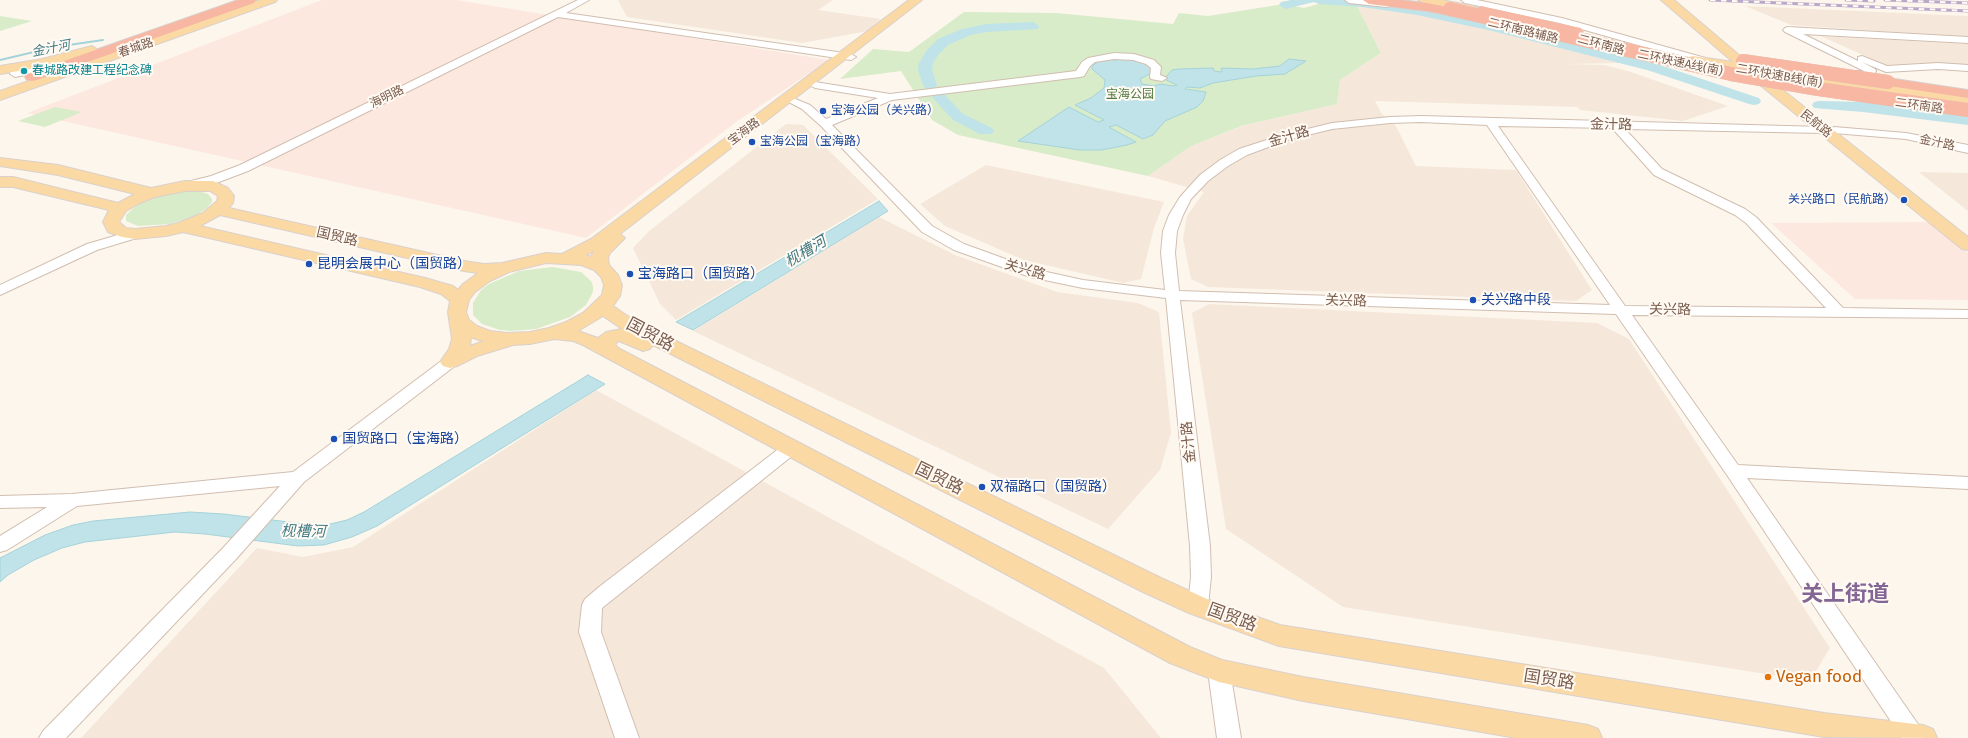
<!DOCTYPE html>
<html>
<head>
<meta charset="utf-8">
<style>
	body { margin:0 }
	canvas { display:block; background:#fdf6ec }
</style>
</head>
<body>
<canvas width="1968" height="738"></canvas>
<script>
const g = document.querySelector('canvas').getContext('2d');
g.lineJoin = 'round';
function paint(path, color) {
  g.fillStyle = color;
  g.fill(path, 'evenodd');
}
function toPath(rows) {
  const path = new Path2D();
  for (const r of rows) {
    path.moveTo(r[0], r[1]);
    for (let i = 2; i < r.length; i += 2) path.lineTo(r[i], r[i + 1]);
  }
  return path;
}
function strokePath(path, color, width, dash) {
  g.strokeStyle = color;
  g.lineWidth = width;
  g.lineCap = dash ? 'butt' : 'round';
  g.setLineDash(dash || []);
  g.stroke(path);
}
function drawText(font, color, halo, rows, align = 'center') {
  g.font = font + ' "Fira Sans","Noto Sans SC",sans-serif';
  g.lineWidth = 4;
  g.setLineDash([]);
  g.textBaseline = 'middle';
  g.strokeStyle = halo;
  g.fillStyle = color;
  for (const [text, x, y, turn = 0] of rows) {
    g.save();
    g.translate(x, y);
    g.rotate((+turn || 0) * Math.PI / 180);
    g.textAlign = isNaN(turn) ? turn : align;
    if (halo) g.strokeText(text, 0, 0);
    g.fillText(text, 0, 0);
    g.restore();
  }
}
const residential = toPath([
	[618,0,833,0,818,10,881,19,868,31,802,43,627,17],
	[1357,6,1440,18,1621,63,1565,64,1604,65,1628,71,1728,106,1683,121,1580,110,1577,107,1375,101,1381,113,1396,126,1416,166,1516,170,1592,290,1576,301,1208,287,1191,279,1183,239,1187,216,1204,192,1148,176,1191,146,1242,126,1337,104,1340,80,1381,53],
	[1745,6,1968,16,1968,37,1791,25],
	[1820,36,1968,44,1968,65,1929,63,1888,66],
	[786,124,803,125,878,199,676,320,660,304,633,248,649,231],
	[986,165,1164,202,1154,228,1141,279,1123,283,1024,260,945,226,920,204],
	[1919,172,1968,173,1968,211],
	[879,217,955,255,1057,292,1138,303,1159,312,1171,433,1160,470,1108,529,693,331],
	[1209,304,1597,323,1629,339,1830,648,1810,681,1343,607,1226,529,1192,313],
	[596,390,1104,668,1161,738,81,738,257,548,303,557,353,547]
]);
const commercial = toPath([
	[322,0,456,0,829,60,736,122,586,238,27,113],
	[1931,222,1968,253,1968,300,1855,299,1771,223]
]);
const green = toPath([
	[1322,3,1357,6,1381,53,1340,80,1337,104,1241,126,1191,146,1148,176,958,135,932,120,901,71,840,79,873,49,909,52,964,12,1056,13,1173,24,1179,13,1208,16,1284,4,1304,8],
	[0,16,32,21,0,31],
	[55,107,82,112,45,127,18,121],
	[185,190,199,191,208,194,212,199,212,202,206,209,195,216,170,224,138,226,126,221,126,215,138,204,152,198],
	[553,267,581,272,591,281,593,286,593,292,586,305,570,317,536,329,511,331,500,330,482,324,473,315,473,303,481,290,489,284,519,271]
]);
const water = toPath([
	[1121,57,1148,63,1153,72,1140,79,1142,84,1154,86,1160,84,1174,86,1177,85,1164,79,1172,70,1179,69,1213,68,1214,71,1222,72,1221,68,1253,69,1280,66,1289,59,1306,61,1285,74,1256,76,1213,83,1200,88,1187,87,1185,89,1206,92,1203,101,1197,107,1165,121,1153,135,1143,139,1116,125,1109,127,1136,142,1127,145,1101,150,1080,150,1018,141,1069,107,1098,122,1104,120,1075,105,1091,98,1104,88,1105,80,1092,69,1093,65,1101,60,1121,57],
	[879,201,888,211,693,330,676,322,879,201],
	[588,375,605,384,377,526,352,537,324,545,298,546,205,534,175,532,85,542,62,548,34,560,8,575,0,582,0,558,45,535,73,525,93,521,190,512,224,514,313,525,330,524,347,520,364,512,588,375]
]);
const stream = toPath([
	[0,60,55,47,103,40]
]);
const river = toPath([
	[1291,0,1367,0,1417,7,1489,22,1657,64,1759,98,1761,101,1759,104,1754,105,1749,104,1647,70,1488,30,1417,15,1362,7,1319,4,1314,2,1285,9,1279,5,1281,2,1291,0],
	[1033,22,1039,26,1038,29,986,32,971,35,948,45,938,55,933,63,932,70,937,85,935,88,930,89,925,88,923,85,918,70,919,63,927,50,938,39,962,29,986,24,1033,22],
	[939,93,944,94,963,114,992,128,994,131,992,134,980,134,953,120,932,97,934,94,939,93],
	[1819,101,1863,102,1968,115,1968,125,1863,112,1814,108,1812,105,1814,102,1819,101]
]);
const minor = toPath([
	[578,0,589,0,566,13,851,54,856,57,851,60,558,17,248,171,219,182,187,190,181,186,183,183,211,176,240,165,578,0],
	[1345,0,1374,0,1387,1,1391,4,1387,7,1349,3,1345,0],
	[1461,0,1477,0,1562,18,1709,59,1710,61,1705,64,1560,23,1465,3,1461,0],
	[1788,27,1968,37,1968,43,1803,34,1858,61,1858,57,1862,56,1887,66,1938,63,1968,65,1968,71,1938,69,1886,72,1862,62,1875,69,1876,71,1873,77,1850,76,1846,75,1845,73,1846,71,1864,71,1785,32,1783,30,1785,28,1788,27],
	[1114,53,1134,54,1154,60,1161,67,1160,75,1167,78,1162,81,1151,79,1150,77,1151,68,1146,64,1133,60,1114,59,1095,62,1090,66,1084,76,1080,77,892,100,832,125,932,226,964,244,1033,269,1083,280,1165,290,1161,253,1163,231,1169,215,1180,197,1200,175,1220,160,1239,149,1279,136,1332,123,1390,117,1421,116,1823,127,1828,130,1834,127,1906,133,1968,145,1968,153,1906,139,1834,133,1828,130,1823,133,1625,129,1662,169,1745,209,1756,217,1843,308,1968,310,1968,318,1632,315,1738,465,1968,477,1968,489,1747,478,1922,730,1925,738,1902,738,1727,475,1616,314,1180,300,1210,546,1211,577,1208,606,1205,612,1198,614,1191,612,1188,606,1191,577,1190,546,1166,298,1083,288,1030,277,954,250,922,232,821,126,802,109,783,99,788,96,810,105,826,119,878,98,815,88,810,85,811,83,815,82,890,94,1076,71,1082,62,1088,58,1114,53],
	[1421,122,1487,125,1610,305,1179,291,1175,253,1177,231,1183,215,1191,199,1208,181,1228,166,1247,155,1287,140,1332,129,1390,123,1421,122],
	[1498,126,1612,128,1654,175,1735,215,1746,223,1826,308,1625,306,1498,126],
	[28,65,37,67,38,71,37,73,15,77,10,74,11,70,28,65],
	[135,230,140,231,142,234,140,237,97,250,0,295,0,285,87,244,135,230],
	[450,357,456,359,458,362,456,365,304,482,237,558,66,738,39,738,43,731,223,548,280,486,77,506,7,550,0,552,0,536,47,507,0,508,0,496,72,494,293,472,444,359,450,357],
	[791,442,797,444,800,448,797,452,602,608,601,632,639,738,615,738,579,632,582,605,585,599,599,587,785,444,791,442],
	[1219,662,1227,665,1230,671,1241,738,1217,738,1208,671,1211,665,1219,662]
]);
const major = toPath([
	[260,0,277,0,275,2,0,100,0,91,260,0],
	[909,0,922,0,620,234,625,238,610,253,608,258,609,265,618,275,622,285,620,296,613,306,635,321,1161,578,1207,599,1280,625,1824,713,1923,725,1933,729,1937,738,1824,737,1279,646,1189,613,1143,592,653,345,650,349,643,351,619,341,615,344,618,348,1190,647,1222,660,1303,677,1588,725,1598,729,1602,738,1516,738,1303,701,1219,682,1170,663,583,345,573,341,554,339,530,344,513,345,477,356,457,366,450,368,443,366,440,362,449,349,452,339,448,312,450,301,441,294,420,287,183,232,166,236,135,239,122,237,108,232,103,222,109,210,13,187,0,187,0,177,13,177,118,203,135,194,58,175,0,166,0,158,58,165,151,188,185,181,213,181,228,188,234,196,233,203,229,208,464,261,484,264,502,263,546,253,562,254,591,239,909,0],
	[185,191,210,191,218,196,217,201,203,213,178,223,166,226,135,229,126,228,119,222,126,211,140,203,155,197,185,191],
	[220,215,464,271,478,273,463,284,458,290,453,286,425,278,200,226,220,215],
	[594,251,591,257,586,255,594,251],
	[546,263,581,265,594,270,601,277,604,285,602,295,583,313,566,322,549,328,530,332,507,333,490,331,477,326,469,320,466,312,469,300,475,292,490,281,509,272,546,263],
	[603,316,622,329,606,332,598,338,578,331,603,316],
	[471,337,479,340,484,341,470,346,471,337],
	[1418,0,1442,0,1473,6,1479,9,1473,12,1424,3,1418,0],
	[1661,0,1674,0,1752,66,1968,97,1968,105,1764,75,1968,237,1968,250,1962,249,1744,72,1689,63,1687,60,1689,57,1693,56,1733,62,1661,0],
	[92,46,98,50,96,53,43,67,0,74,0,66,42,59,92,46]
]);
const highway = toPath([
	[238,0,256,0,254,3,37,80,32,81,27,80,25,77,27,74,238,0],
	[1363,0,1400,0,1427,3,1473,12,1479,16,1473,20,1427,11,1369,4,1363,0],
	[1481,6,1576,27,1581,28,1583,31,1581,34,1576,35,1477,13,1475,10,1481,6],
	[1888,78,1968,90,1968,98,1883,85,1881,82,1883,79,1888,78]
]);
const rail = toPath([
	[1710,0,1968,11],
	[1846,0,1874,1],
	[1885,0,1968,3]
]);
const highwayBridge = toPath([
	[1450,9,1731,74,1818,89,1968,110],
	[1743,61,1888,82]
]);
const markers = [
	[24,71,4,"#0f9aa8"],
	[823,111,4,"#1a4fb4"],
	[752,142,4,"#1a4fb4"],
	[1904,200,4,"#1a4fb4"],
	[309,264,4,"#1a4fb4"],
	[630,274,4,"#1a4fb4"],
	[1473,300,4,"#1a4fb4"],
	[334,439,4,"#1a4fb4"],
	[982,487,4,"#1a4fb4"],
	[1768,677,4,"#e8710a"]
];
const farStreetnames = [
	["二环南路辅路",1523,31,14],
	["二环南路",1601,45,15],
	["春城路",136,48,-19],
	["二环快速A线(南)",1680,63,12],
	["二环快速B线(南)",1779,76,10],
	["海明路",387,97,-26],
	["二环南路",1919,106,8],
	["民航路",1816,124,39],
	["宝海路",744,132,-37],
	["金汁路",1937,143,12]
];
const farCulturenames = [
	["春城路改建工程纪念碑",32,71]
];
const farParknames = [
	["宝海公园",1130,95]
];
const farTransitnames = [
	["宝海公园（关兴路）",831,111],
	["宝海公园（宝海路）",760,142],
	["关兴路口（民航路）",1896,200,"right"]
];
const farWaternames = [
	["金汁河",51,49,-11]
];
const streetNames = [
	["金汁路",1611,125,1],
	["金汁路",1289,137,-16],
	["国贸路",337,237,13],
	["关兴路",1025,270,16],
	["关兴路",1346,301,2],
	["关兴路",1670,310,1],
	["金汁路",1189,442,-96]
];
const transitNames = [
	["昆明会展中心（国贸路）",317,264],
	["宝海路口（国贸路）",638,274],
	["关兴路中段",1481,300],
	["国贸路口（宝海路）",342,439],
	["双福路口（国贸路）",990,487]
];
const waterNames = [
	["枧槽河",806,252,-31],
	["枧槽河",303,532,1]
];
const nearStreetnames = [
	["国贸路",650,335,28],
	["国贸路",939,479,26],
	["国贸路",1232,618,20],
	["国贸路",1549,680,9]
];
const nearFoodnames = [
	["Vegan food",1776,677]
];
const nearDistrictnames = [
	["关上街道",1845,595]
];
paint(residential, '#f5e8da');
paint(commercial, '#fde8e0');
paint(green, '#d8ecc9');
paint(water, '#bfe3e8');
strokePath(water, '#a5d3da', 1);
strokePath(stream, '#a5d3da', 2);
paint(river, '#bfe3e8');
strokePath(minor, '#d1beb0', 2);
strokePath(major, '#dad1cd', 2);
strokePath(highway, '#dad1cd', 2);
paint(minor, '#fff');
paint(major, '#fbd9a5');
paint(highway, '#f7b7a3');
strokePath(rail, '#b9a8c9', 3);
strokePath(rail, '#fffaf3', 2, [5.5]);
strokePath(highwayBridge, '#dad1cd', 14, []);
strokePath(highwayBridge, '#f7b7a3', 14);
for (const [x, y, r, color] of markers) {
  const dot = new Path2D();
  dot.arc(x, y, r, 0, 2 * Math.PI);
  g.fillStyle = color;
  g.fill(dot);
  strokePath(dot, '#fffaf3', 1.5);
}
drawText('12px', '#7a5c4d', '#fffaf3', farStreetnames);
drawText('12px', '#0d838f', '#fffaf3', farCulturenames, 'left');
drawText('12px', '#537a41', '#fffaf3', farParknames);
drawText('12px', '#164399', '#fffaf3', farTransitnames, 'left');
drawText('italic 13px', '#437c86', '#fffaf3', farWaternames);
drawText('14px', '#7a5c4d', '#fffaf3', streetNames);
drawText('14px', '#164399', '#fffaf3', transitNames, 'left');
drawText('italic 15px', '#437c86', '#fffaf3', waterNames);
drawText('17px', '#7a5c4d', '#fffaf3', nearStreetnames);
drawText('17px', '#c56008', '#fffaf3', nearFoodnames, 'left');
drawText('bold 22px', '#846695', '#fffaf3', nearDistrictnames);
</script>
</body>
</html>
